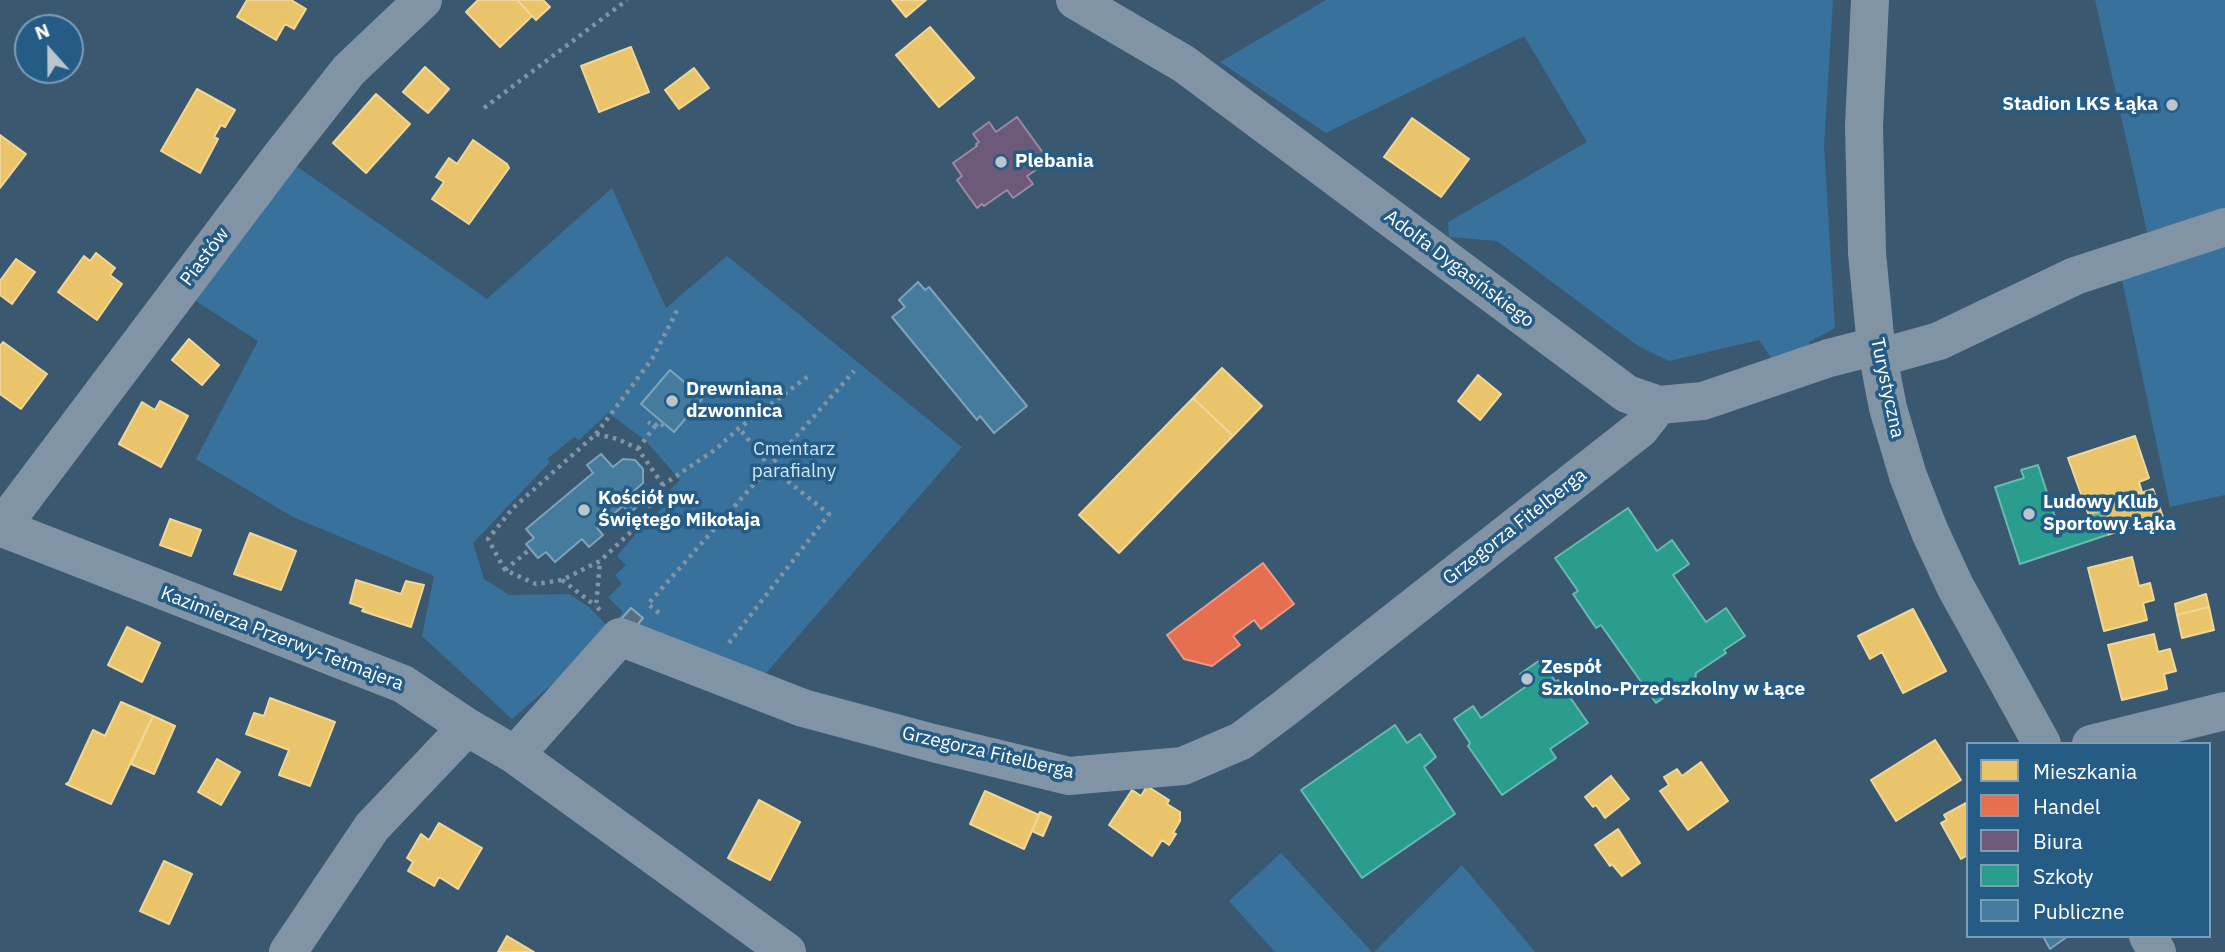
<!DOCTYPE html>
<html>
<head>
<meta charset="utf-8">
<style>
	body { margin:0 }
	#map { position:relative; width:2225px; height:952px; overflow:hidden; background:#3a5870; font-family:"IBM Plex Sans",sans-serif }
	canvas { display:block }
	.legend { position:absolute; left:1966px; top:742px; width:245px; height:196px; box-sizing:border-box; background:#245c86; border:2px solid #7c9db6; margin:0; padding:9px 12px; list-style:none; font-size:21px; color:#fff }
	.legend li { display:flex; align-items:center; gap:14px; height:35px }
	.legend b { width:35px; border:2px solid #7c9db6 }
	.north { position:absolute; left:14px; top:14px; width:70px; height:70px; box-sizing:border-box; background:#245c86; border:2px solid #7c9db6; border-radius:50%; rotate:339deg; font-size:19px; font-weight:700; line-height:28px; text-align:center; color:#fff }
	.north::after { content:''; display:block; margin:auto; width:24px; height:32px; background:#bac5cd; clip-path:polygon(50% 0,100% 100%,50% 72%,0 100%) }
</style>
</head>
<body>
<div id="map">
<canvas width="2225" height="952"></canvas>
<ul class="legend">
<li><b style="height:19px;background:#e9c46a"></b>Mieszkania</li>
<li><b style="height:19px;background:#e76f51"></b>Handel</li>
<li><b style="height:19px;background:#6d597a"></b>Biura</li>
<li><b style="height:19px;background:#2a9d8f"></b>Szkoły</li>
<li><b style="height:19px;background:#457b9d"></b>Publiczne</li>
</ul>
<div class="north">N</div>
</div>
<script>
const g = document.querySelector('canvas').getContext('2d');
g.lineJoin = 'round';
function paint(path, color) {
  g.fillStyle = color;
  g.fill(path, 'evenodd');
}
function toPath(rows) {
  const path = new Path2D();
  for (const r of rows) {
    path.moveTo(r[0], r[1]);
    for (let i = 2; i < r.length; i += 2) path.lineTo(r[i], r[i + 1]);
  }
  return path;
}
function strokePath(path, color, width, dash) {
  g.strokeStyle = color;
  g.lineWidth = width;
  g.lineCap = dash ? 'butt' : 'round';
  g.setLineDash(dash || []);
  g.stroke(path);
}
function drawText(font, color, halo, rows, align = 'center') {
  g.font = font + ' "IBM Plex Sans",sans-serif';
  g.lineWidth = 7;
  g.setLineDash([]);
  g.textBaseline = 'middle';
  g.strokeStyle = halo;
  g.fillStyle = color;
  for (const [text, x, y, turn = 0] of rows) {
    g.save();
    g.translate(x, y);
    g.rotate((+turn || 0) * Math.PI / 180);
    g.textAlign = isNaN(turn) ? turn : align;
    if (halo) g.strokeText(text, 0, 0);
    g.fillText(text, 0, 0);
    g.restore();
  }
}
const green = toPath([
	[1326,0,1833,0,1824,146,1835,328,1809,342,1811,349,1774,362,1759,340,1669,361,1638,346,1497,241,1449,237,1448,222,1587,142,1524,36,1326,133,1220,62],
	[2095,0,2225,0,2225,210,2147,232],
	[289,161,487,299,612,188,666,308,727,256,962,447,761,679,618,627,512,719,422,636,434,576,293,517,196,459,258,341,188,296],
	[608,413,645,440,680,480,667,493,672,500,646,522,617,556,626,565,615,575,622,584,608,597,623,612,609,628,589,607,569,594,509,595,484,579,473,543,550,462,547,459,574,437,579,440],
	[2225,244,2225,495,2170,507,2119,266],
	[1281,853,1372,952,1275,952,1229,901],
	[1462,865,1535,952,1374,952]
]);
const homes = toPath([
	[247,0,291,0,306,9,294,29,285,24,276,40,237,17,247,0],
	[478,0,517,0,532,16,500,47,466,12,478,0],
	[517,0,543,0,550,7,536,20,517,0],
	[892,0,926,0,906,17,892,0],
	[930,27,974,78,939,107,896,55,930,27],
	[631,47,649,92,599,112,581,66,631,47],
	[425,67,449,89,428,113,403,92,425,67],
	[694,68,709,88,679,109,665,90,694,68],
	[197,89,235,110,225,127,221,125,214,137,218,139,200,173,161,151,197,89],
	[376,94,410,124,366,173,333,143,376,94],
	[1412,118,1469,159,1441,197,1384,157,1412,118],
	[0,135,26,154,0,188,0,135],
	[473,140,507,164,509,168,469,224,432,199,444,182,436,177,449,158,457,164,473,140],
	[96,253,115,268,110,275,122,284,97,320,58,292,84,256,90,261,96,253],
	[16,259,35,272,12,304,0,295,0,281,16,259],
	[189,339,219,365,202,385,172,360,189,339],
	[3,342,47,374,21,409,0,394,0,346,3,342],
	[1222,368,1262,406,1233,436,1193,398,1222,368],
	[1478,375,1501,394,1480,420,1458,401,1478,375],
	[1193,398,1233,436,1119,553,1079,515,1193,398],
	[160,401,188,416,161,467,119,444,142,402,155,410,160,401],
	[2135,436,2149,478,2139,482,2142,492,2098,507,2100,513,2089,516,2068,458,2135,436],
	[2153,489,2163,517,2107,535,2098,507,2153,489],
	[170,519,201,530,191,556,160,545,170,519],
	[250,533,296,551,281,590,234,574,250,533],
	[2132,557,2139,586,2150,583,2154,600,2143,603,2147,620,2104,631,2088,568,2132,557],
	[356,580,401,594,406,581,424,585,411,627,362,611,364,608,350,603,356,580],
	[2206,594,2209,607,2177,615,2175,604,2206,594],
	[2209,607,2214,630,2182,638,2177,615,2209,607],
	[1913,609,1946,671,1903,693,1882,652,1870,659,1858,636,1913,609],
	[127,627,160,643,142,682,108,665,127,627],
	[2154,634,2158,652,2170,649,2176,671,2164,674,2167,689,2122,700,2108,645,2154,634],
	[270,698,335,722,310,786,279,775,289,750,246,734,254,713,264,716,270,698],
	[121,702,153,716,111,804,66,784,69,782,93,730,105,736,121,702],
	[153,716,175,726,154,774,131,764,153,716],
	[1935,740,1961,780,1896,821,1871,780,1935,740],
	[217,759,240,772,221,805,198,792,217,759],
	[1701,762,1728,801,1688,830,1660,791,1669,785,1664,777,1677,769,1682,776,1701,762],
	[1611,776,1629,799,1605,818,1596,805,1593,807,1585,797,1611,776],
	[1147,786,1169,800,1167,804,1180,812,1180,821,1173,833,1176,834,1169,845,1162,840,1152,856,1109,825,1132,790,1141,796,1147,786],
	[985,791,1039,815,1024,849,970,824,985,791],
	[759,800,800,822,770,880,728,858,759,800],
	[1968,802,1968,855,1961,859,1941,823,1947,820,1944,815,1968,802],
	[1040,812,1051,817,1043,836,1032,831,1040,812],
	[439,823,482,848,458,889,439,877,434,886,408,871,413,862,407,858,421,834,429,840,439,823],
	[1618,829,1640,863,1622,876,1612,864,1610,866,1595,845,1618,829],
	[164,861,192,874,169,924,140,911,164,861],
	[507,936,534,952,498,952,507,936]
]);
const shops = toPath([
	[1263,563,1294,604,1261,629,1254,620,1233,636,1240,645,1212,666,1184,659,1167,635,1263,563]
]);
const offices = toPath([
	[1017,117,1049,161,1027,176,1033,184,1013,198,1007,190,984,206,982,204,977,208,957,180,962,176,953,163,977,146,976,144,979,142,973,134,989,122,996,132,1017,117]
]);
const schools = toPath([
	[2038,465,2058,526,2100,513,2107,535,2020,564,1995,487,2024,478,2021,470,2038,465],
	[1628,508,1657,551,1672,540,1689,564,1673,575,1706,622,1726,608,1745,636,1724,650,1726,653,1696,673,1695,681,1688,685,1683,684,1656,703,1601,625,1596,628,1573,594,1578,591,1555,558,1628,508],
	[1540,660,1556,682,1558,680,1588,723,1550,749,1556,758,1502,795,1468,746,1470,743,1454,719,1473,706,1481,718,1528,685,1520,674,1540,660],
	[1395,725,1407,743,1420,734,1436,757,1424,767,1455,814,1362,878,1301,790,1395,725]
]);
const public = toPath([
	[918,282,925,290,929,287,1027,406,994,433,980,416,977,420,892,317,905,307,899,300,918,282],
	[670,370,703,398,674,432,641,404,670,370],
	[601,454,613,467,623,459,635,460,643,469,643,483,633,492,642,502,630,513,623,506,597,528,603,535,589,547,582,539,555,562,546,552,538,558,526,544,534,538,526,529,593,473,587,465,601,454],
	[2043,936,2068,936,2050,949,2043,936]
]);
const building = toPath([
	[631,608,643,618,633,630,621,619,631,608]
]);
const path = toPath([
	[484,108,627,0],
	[655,426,659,422,665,427],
	[596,434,652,359,679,307],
	[638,449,655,426,648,422],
	[663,485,638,449,618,439,596,434,513,508,488,539,505,570,536,584,562,580,600,561,634,529,663,485,716,449,739,428,811,374],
	[505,570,529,550],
	[562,580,596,606],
	[600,610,596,606,600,561],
	[659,613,648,604,854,371],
	[729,643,829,514,770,467,739,428]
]);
const minor = toPath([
	[1075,0,1184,64,1627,394,1659,405,1703,401,1829,358,1876,346],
	[1878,358,1939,341,2075,276,2225,227],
	[0,527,403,684,467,727,515,755,787,952],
	[0,529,281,156,349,70,423,0],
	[2091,744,2225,711],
	[515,755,620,637,803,708,933,743,1069,776,1183,766,1241,741,1285,708,1640,429,1659,405],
	[288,952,372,827,467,727]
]);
const major = toPath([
	[1870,0,1864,126,1867,253,1876,346,1888,408,1908,476,1930,532,1955,586,2042,744],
	[2148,936,2157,952]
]);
const markers = [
	[2172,105,7,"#bac5cd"],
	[1001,162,7,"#bac5cd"],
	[672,401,7,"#bac5cd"],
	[584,510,7,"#bac5cd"],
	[2029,514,7,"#bac5cd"],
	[1527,679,7,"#bac5cd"]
];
const poiNames = [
	["Stadion LKS Łąka",2158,105,"right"],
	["Plebania",1015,162],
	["Drewniana",686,390],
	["dzwonnica",686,412],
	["Kościół pw.",598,499],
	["Świętego Mikołaja",598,521],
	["Ludowy Klub",2043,503],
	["Sportowy Łąka",2043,525],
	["Zespół",1541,668],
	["Szkolno-Przedszkolny w Łące",1541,690]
];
const streetNames = [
	["Piastów",205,257,-53],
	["Adolfa Dygasińskiego",1459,269,37],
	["Turystyczna",1887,388,78],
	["Grzegorza Fitelberga",1515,527,-38],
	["Kazimierza Przerwy-Tetmajera",282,639,21],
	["Grzegorza Fitelberga",988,753,13]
];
const parkNames = [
	["Cmentarz",794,450],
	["parafialny",794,472]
];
paint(green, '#38729c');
paint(homes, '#e9c46a');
strokePath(homes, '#f0d697', 2);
paint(shops, '#e76f51');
strokePath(shops, '#ee9a85', 2);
paint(offices, '#6d597a');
strokePath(offices, '#998ba2', 2);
paint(schools, '#2a9d8f');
strokePath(schools, '#6abab1', 2);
paint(public, '#457b9d');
strokePath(public, '#7da3ba', 2);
paint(building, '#576f82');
strokePath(building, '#94a6b4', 2);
strokePath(path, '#8194a6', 4.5, [3.5, 5]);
strokePath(minor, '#8194a6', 38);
strokePath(major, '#8094a3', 38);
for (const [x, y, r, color] of markers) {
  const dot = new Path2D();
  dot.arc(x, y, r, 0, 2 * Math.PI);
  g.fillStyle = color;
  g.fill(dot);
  strokePath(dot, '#245c86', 2.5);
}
drawText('bold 19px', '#fff', '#245c86', poiNames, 'left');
drawText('19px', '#fff', '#245c86', streetNames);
drawText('19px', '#d2e8f7', '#245c86', parkNames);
</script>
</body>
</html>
